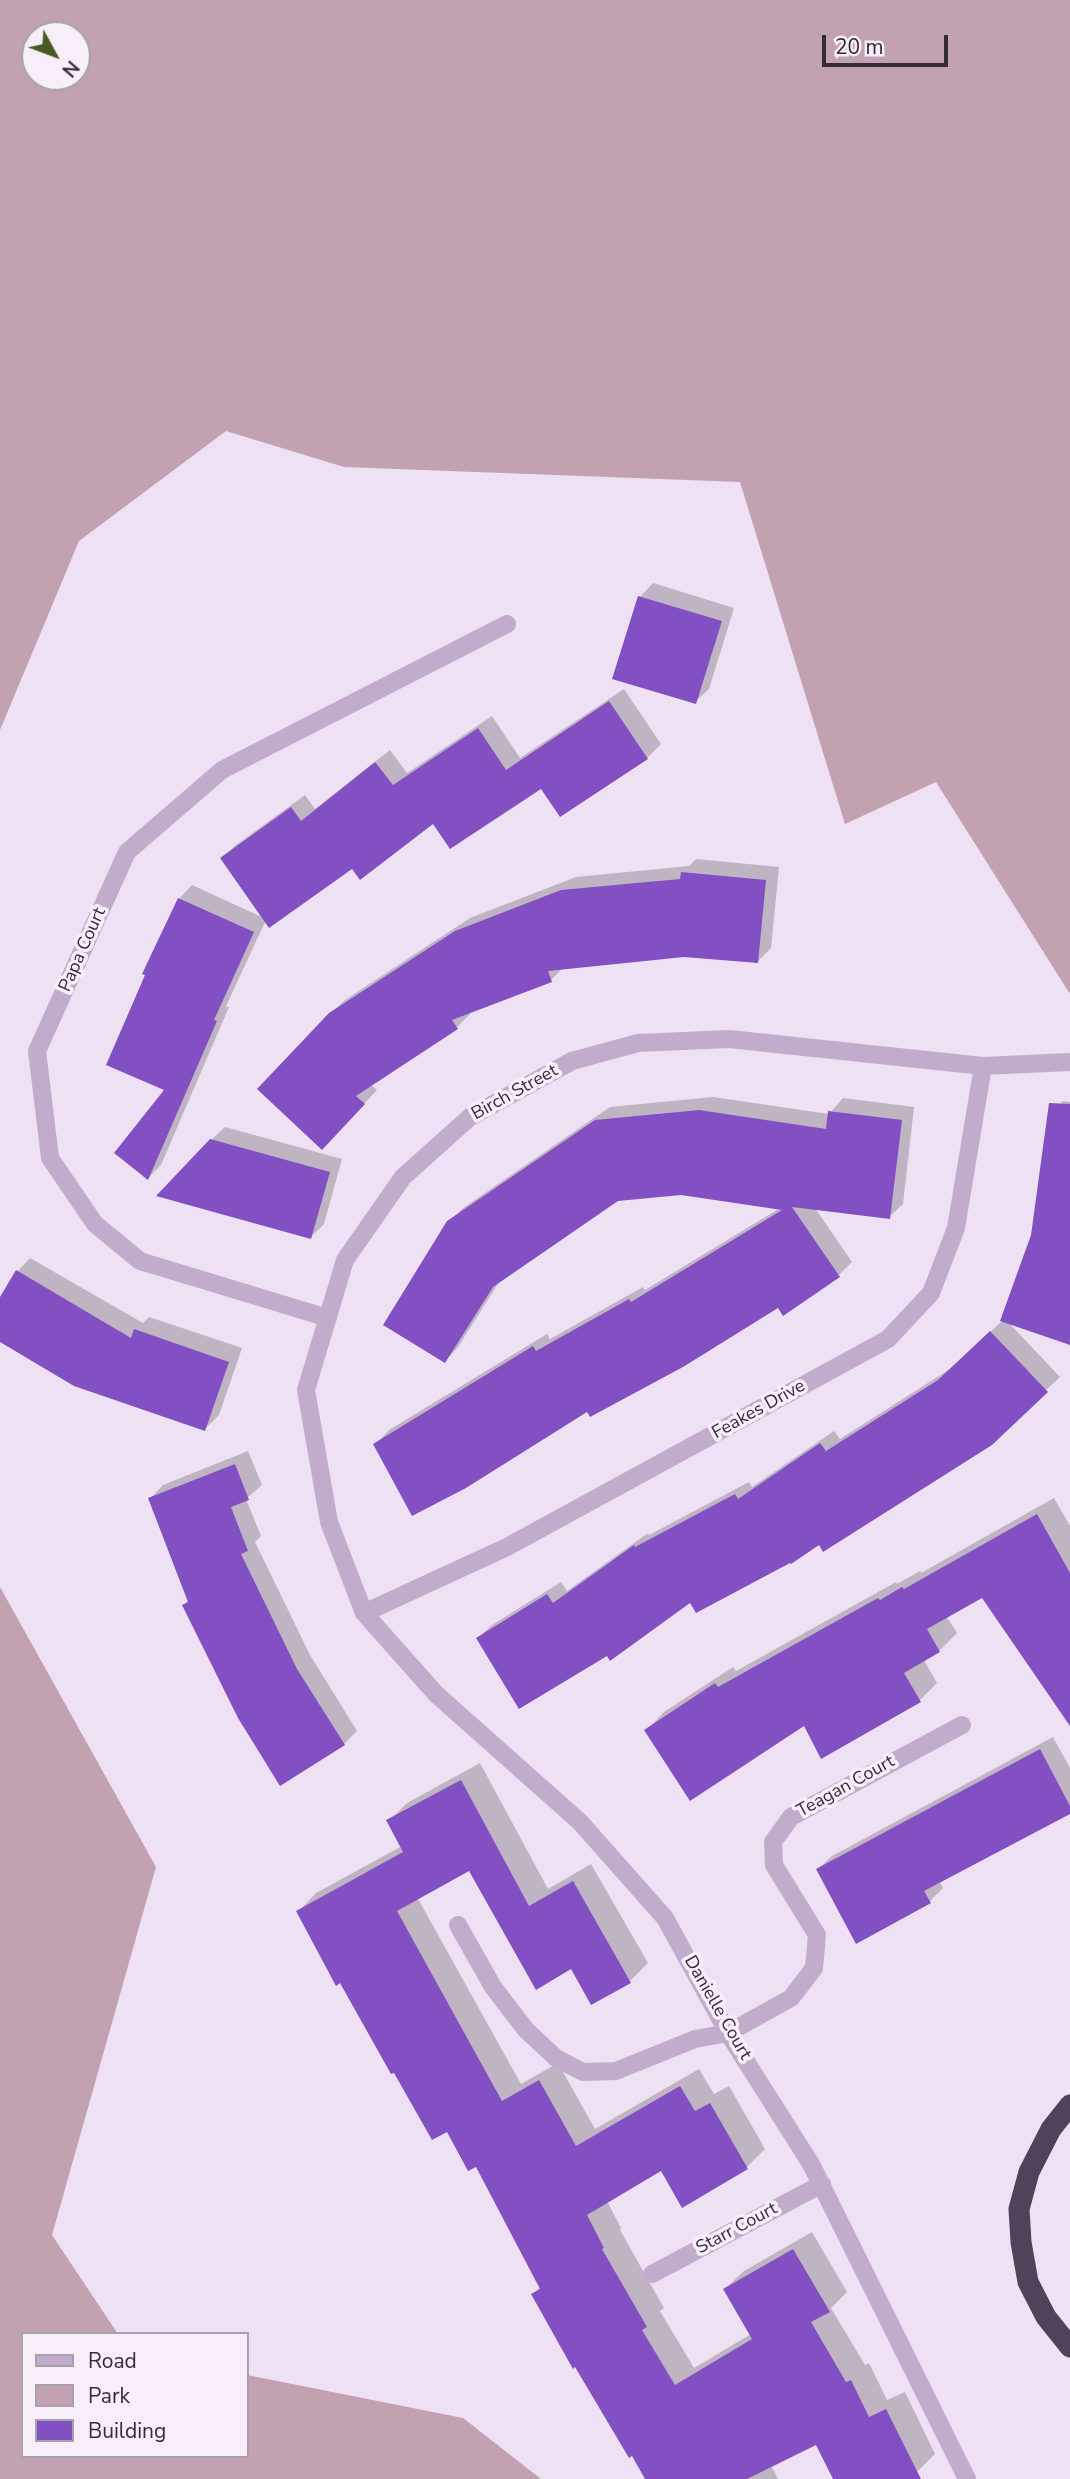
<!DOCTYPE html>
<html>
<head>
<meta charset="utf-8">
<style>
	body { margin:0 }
	#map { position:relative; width:1070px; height:2479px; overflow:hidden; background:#eee1f3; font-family:"Nunito Sans",sans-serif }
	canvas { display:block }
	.legend { position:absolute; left:21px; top:2332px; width:228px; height:126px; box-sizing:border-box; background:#f7eefa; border:2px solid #a9a0ad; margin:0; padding:9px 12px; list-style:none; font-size:21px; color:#332b3a }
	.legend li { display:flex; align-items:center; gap:14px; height:35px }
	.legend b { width:35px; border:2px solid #a9a0ad }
	.north { position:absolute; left:21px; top:21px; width:70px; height:70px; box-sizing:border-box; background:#f7eefa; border:2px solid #a9a0ad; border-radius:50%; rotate:131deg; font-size:19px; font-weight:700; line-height:28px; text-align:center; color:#332b3a }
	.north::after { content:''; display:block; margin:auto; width:24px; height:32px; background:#4b5a21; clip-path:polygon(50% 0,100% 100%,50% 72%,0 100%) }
	.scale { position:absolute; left:822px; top:35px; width:126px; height:32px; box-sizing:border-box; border:4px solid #332b3a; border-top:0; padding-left:9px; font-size:21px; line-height:24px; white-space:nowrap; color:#332b3a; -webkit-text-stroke:5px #f7eefa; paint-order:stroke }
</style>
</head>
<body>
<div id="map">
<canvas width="1070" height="2479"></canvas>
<ul class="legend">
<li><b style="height:9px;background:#c1adcb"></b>Road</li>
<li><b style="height:19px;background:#c2a1b0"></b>Park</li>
<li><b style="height:19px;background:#8250c2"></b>Building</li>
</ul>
<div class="north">N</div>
<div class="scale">20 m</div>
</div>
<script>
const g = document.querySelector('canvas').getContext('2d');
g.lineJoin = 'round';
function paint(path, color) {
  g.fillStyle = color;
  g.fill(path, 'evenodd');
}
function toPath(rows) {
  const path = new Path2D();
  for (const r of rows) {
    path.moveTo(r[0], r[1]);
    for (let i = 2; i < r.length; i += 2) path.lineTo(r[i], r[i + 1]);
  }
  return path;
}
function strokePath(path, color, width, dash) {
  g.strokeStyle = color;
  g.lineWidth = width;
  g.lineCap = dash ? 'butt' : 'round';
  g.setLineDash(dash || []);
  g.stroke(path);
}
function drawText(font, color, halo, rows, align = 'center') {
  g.font = font + ' "Nunito Sans",sans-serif';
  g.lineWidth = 7;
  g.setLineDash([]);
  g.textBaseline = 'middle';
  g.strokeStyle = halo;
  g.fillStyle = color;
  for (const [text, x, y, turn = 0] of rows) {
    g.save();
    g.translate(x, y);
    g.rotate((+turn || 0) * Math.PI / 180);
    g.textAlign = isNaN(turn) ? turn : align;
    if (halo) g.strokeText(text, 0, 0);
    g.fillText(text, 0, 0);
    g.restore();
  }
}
const green = toPath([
	[0,0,1070,0,1070,994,936,782,845,824,740,482,344,467,226,431,79,541,0,730],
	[35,35,77,35,77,77,35,77],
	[0,1587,156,1867,52,2235,118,2334,23,2334,23,2456,247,2456,247,2375,463,2418,541,2479,0,2479]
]);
const shadow = toPath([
	[653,583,734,608,709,689,695,702,640,597],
	[624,689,661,744,647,758,541,787,433,821,352,866,266,920,226,1006,229,1007,161,1165,148,1178,166,1089,179,899,192,885,264,918,222,858,236,845,305,795,315,809,390,750,407,773,492,716,520,758],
	[696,859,779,867,771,948,758,961,684,955,564,967,551,980,469,1011,470,1014,457,1027,371,1085,377,1090,336,1134,330,1014,345,1000,470,918,576,877,689,866],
	[713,1097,829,1114,843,1098,914,1107,903,1204,889,1217,815,1208,852,1262,839,1275,588,1410,376,1444,389,1430,547,1334,550,1339,643,1287,645,1290,780,1208,681,1193,618,1199,501,1279,458,1347,445,1361,449,1222,463,1208,610,1107],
	[1063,1101,1070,1102,1070,1343,1008,1322,1060,1377,1046,1390,691,1601,607,1654,478,1638,492,1625,561,1582,567,1591,648,1533,649,1535,749,1482,752,1487,834,1431,840,1439,953,1367,1002,1321,1033,1235,1049,1115],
	[225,1127,342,1159,324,1224,311,1237,211,1140],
	[30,1258,143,1323,149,1317,242,1348,219,1415,205,1429,0,1340,0,1300,17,1272],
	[248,1451,262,1485,246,1499,261,1536,255,1542,310,1655,357,1731,344,1744,184,1605,189,1600,150,1499,163,1485],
	[1054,1498,1070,1526,1070,1703,983,1596,946,1616,957,1633,939,1651,924,1660,937,1683,920,1700,822,1756,804,1724,647,1730,664,1712,733,1667,736,1671,896,1582,897,1584,920,1571,921,1573],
	[1053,1737,1070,1768,1070,1813,939,1881,943,1888,929,1902,818,1869,832,1856],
	[480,1763,548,1889,591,1864,648,1963,630,1981,572,1967,469,1869,417,1897,521,2084,558,2063,595,2129,699,2069,714,2094,729,2086,765,2149,747,2167,683,2205,662,2169,607,2201,621,2228,620,2230,664,2308,660,2311,694,2368,751,2334,725,2289,744,2271,812,2232,847,2292,831,2308,865,2365,869,2363,887,2400,905,2392,935,2454,917,2472,902,2479,835,2479,817,2443,771,2465,778,2479,647,2479,533,2294,540,2287,476,2164,447,2130,341,1981,298,1912,316,1893,402,1846,389,1821,407,1803]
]);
const building = toPath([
	[638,596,722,621,696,704,612,679],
	[609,701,648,759,560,817,541,789,450,849,433,824,360,880,352,869,269,928,220,858,291,807,301,821,375,762,393,785,478,728,506,770],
	[681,872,766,880,758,963,684,957,548,971,552,982,452,1020,458,1029,356,1096,365,1104,322,1150,257,1089,329,1013,455,931,561,890,680,879],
	[178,898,254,932,214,1020,217,1021,148,1180,114,1153,164,1090,106,1065,145,975,142,974],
	[1049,1103,1070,1104,1070,1345,1000,1321,1031,1235],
	[699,1110,826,1129,828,1111,902,1120,890,1219,792,1207,840,1277,783,1316,778,1308,683,1367,590,1417,587,1412,466,1488,412,1516,373,1444,533,1346,536,1351,629,1299,631,1302,782,1210,681,1195,618,1201,493,1287,445,1363,383,1325,447,1221,595,1120],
	[210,1139,330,1172,311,1239,156,1196],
	[16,1270,131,1338,134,1329,229,1362,205,1431,74,1386,0,1342,0,1297],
	[990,1331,1048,1392,992,1445,823,1552,819,1545,791,1564,790,1563,696,1613,690,1603,610,1661,607,1656,519,1709,476,1638,547,1594,553,1603,634,1545,635,1547,735,1494,738,1499,820,1443,826,1451,938,1380],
	[235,1464,249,1500,231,1507,248,1551,241,1554,297,1669,345,1745,280,1786,238,1718,182,1605,188,1602,148,1498],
	[1037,1514,1070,1573,1070,1726,982,1598,927,1629,940,1652,904,1673,921,1702,821,1759,804,1726,690,1801,644,1730,715,1683,718,1687,878,1598,880,1600,902,1587,904,1589],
	[1040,1749,1070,1806,1070,1814,924,1891,931,1903,856,1944,816,1869],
	[461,1780,529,1906,573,1881,631,1983,591,2005,571,1969,536,1990,469,1871,397,1911,502,2101,539,2080,576,2146,680,2086,695,2111,710,2103,748,2169,682,2208,661,2171,587,2215,604,2248,602,2249,647,2327,642,2330,675,2385,752,2339,723,2289,793,2249,830,2312,811,2322,846,2382,851,2380,869,2417,886,2409,921,2479,833,2479,816,2445,747,2479,645,2479,632,2456,629,2458,575,2367,573,2369,531,2294,540,2289,476,2167,468,2171,447,2132,432,2140,394,2073,391,2074,340,1983,336,1986,296,1911,403,1852,386,1820]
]);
const minor = toPath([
	[328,1318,140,1261,95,1224,50,1158,37,1051,127,852,222,770,507,624],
	[364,1613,507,1547,888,1339,931,1293,956,1228,983,1066],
	[458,1925,493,1987,526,2030,556,2058,583,2072,616,2071,695,2039,728,2033,791,1998,814,1968,817,1935,774,1865,773,1842,791,1817,962,1725],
	[652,2274,822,2184],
	[967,2479,811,2164,728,2033,665,1918,580,1822,436,1694,364,1613,329,1522,306,1390,345,1260,403,1177,470,1117,572,1061,638,1043,729,1039,983,1066,1070,1062]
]);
const highway = toPath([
	[1070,2105,1051,2129,1029,2172,1019,2209,1021,2242,1028,2282,1046,2317,1070,2347]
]);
const streetNames = [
	["Papa Court",83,950,-66],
	["Birch Street",515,1093,-29],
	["Feakes Drive",759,1410,-29],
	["Teagan Court",846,1787,-29],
	["Danielle Court",717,2008,60],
	["Starr Court",737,2229,-28]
];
paint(green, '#c2a1b0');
paint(shadow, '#0003');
paint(building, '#8250c2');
strokePath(minor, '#c1adcb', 18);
strokePath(highway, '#4f435a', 21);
drawText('18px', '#332b3a', '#f7eefa', streetNames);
</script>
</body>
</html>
